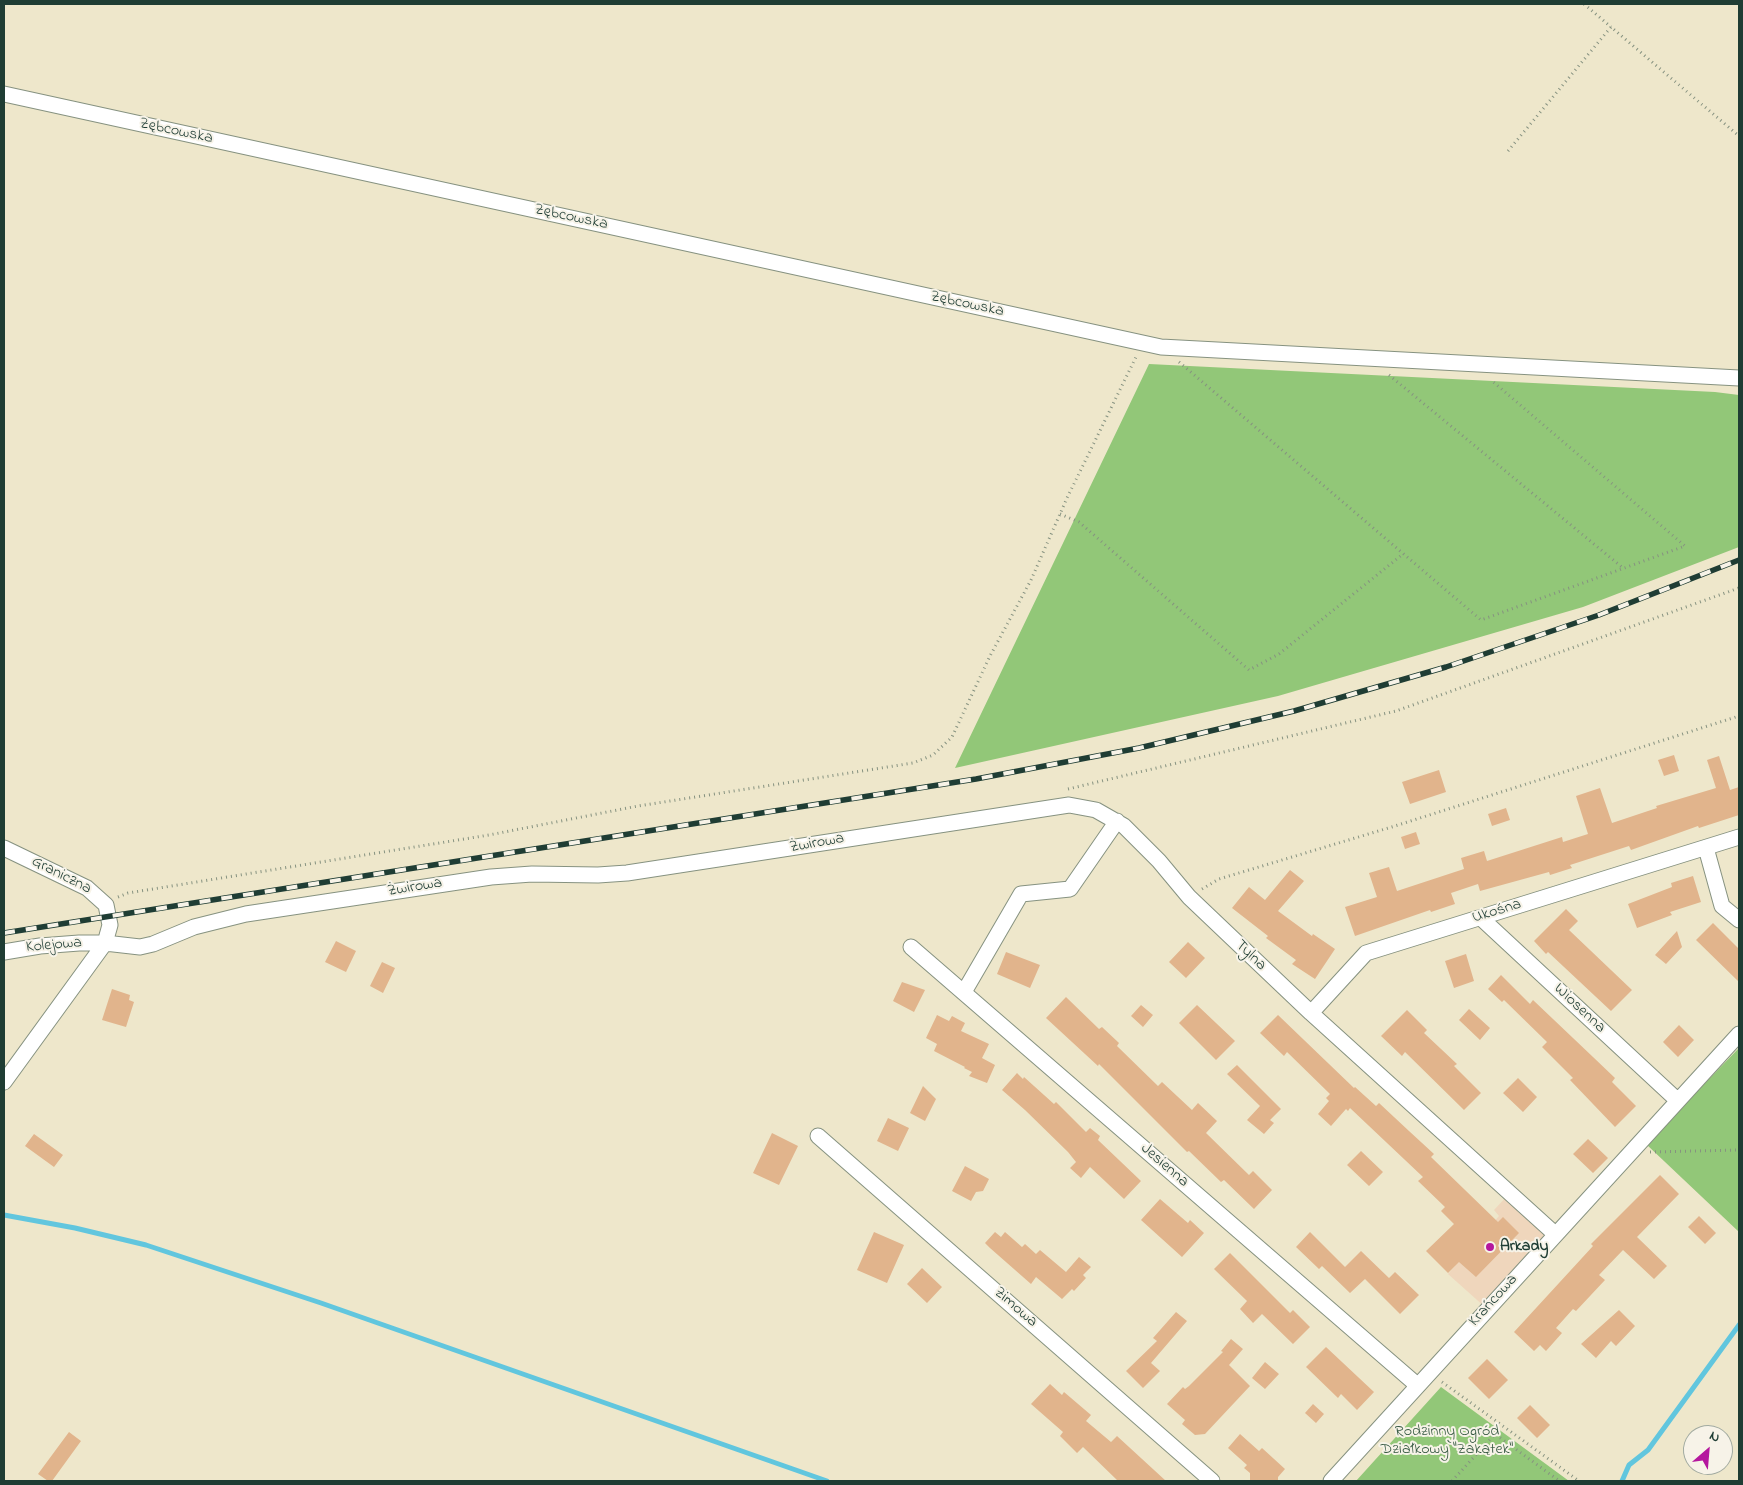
<!DOCTYPE html>
<html>
<head>
<meta charset="utf-8">
<style>
	body { margin:0 }
	#map { position:relative; width:1743px; height:1485px; overflow:hidden; background:#eee7cb; font-family:"Indie Flower",sans-serif }
	canvas { display:block }
	.frame { position:absolute; inset:0; border:5px solid #1f3d34; pointer-events:none }
	.north { position:absolute; left:1683px; top:1425px; width:50px; height:50px; box-sizing:border-box; background:#f7f3e8; border:1px solid #a1aaa0; border-radius:50%; rotate:27deg; font-size:14px; font-weight:700; line-height:20px; text-align:center; color:#1f3d34 }
	.north::after { content:''; display:block; margin:auto; width:18px; height:22px; background:#b5179e; clip-path:polygon(50% 0,100% 100%,50% 72%,0 100%) }
</style>
</head>
<body>
<div id="map">
<canvas width="1743" height="1485"></canvas>
<div class="frame"></div>
<div class="north">N</div>
</div>
<script>
const g = document.querySelector('canvas').getContext('2d');
g.lineJoin = 'round';
function paint(path, color) {
  g.fillStyle = color;
  g.fill(path, 'evenodd');
}
function toPath(rows) {
  const path = new Path2D();
  for (const r of rows) {
    path.moveTo(r[0], r[1]);
    for (let i = 2; i < r.length; i += 2) path.lineTo(r[i], r[i + 1]);
  }
  return path;
}
function strokePath(path, color, width, dash) {
  g.strokeStyle = color;
  g.lineWidth = width;
  g.lineCap = dash ? 'butt' : 'round';
  g.setLineDash(dash || []);
  g.stroke(path);
}
function drawText(font, color, halo, rows, align = 'center') {
  g.font = font + ' "Indie Flower",sans-serif';
  g.lineWidth = 4;
  g.setLineDash([]);
  g.textBaseline = 'middle';
  g.strokeStyle = halo;
  g.fillStyle = color;
  for (const [text, x, y, turn = 0] of rows) {
    g.save();
    g.translate(x, y);
    g.rotate((+turn || 0) * Math.PI / 180);
    g.textAlign = isNaN(turn) ? turn : align;
    if (halo) g.strokeText(text, 0, 0);
    g.fillText(text, 0, 0);
    g.restore();
  }
}
const built = toPath([
	[1508,1195,1553,1234,1486,1308,1448,1274,1499,1216,1494,1210]
]);
const green = toPath([
	[1149,364,1715,392,1739,395,1739,547,1583,607,1278,696,955,768],
	[1739,1048,1739,1232,1646,1144],
	[1441,1387,1569,1481,1356,1481]
]);
const stream = toPath([
	[4,1215,75,1228,146,1245,321,1303,827,1481],
	[1622,1481,1629,1465,1648,1450,1739,1325]
]);
const building = toPath([
	[1674,755,1679,771,1664,776,1658,760],
	[1719,756,1730,790,1739,787,1739,815,1699,828,1698,826,1631,850,1629,846,1570,865,1572,868,1550,875,1549,872,1480,891,1478,884,1451,893,1455,904,1431,912,1430,910,1355,936,1345,907,1377,897,1369,873,1389,867,1397,891,1464,869,1461,858,1484,851,1487,861,1562,837,1563,842,1588,834,1576,796,1600,788,1612,823,1657,808,1656,806,1716,788,1707,760],
	[1439,770,1446,792,1410,804,1402,782],
	[1506,808,1510,820,1492,826,1488,814],
	[1416,832,1420,844,1405,849,1401,837],
	[1290,870,1304,881,1278,911,1312,936,1313,934,1335,949,1315,979,1292,964,1296,960,1266,938,1268,936,1232,908,1249,887,1265,900],
	[1693,876,1701,902,1670,912,1672,915,1637,928,1628,904,1672,887,1671,883],
	[1566,909,1578,921,1569,930,1632,990,1611,1011,1548,952,1546,954,1534,941],
	[1713,923,1739,949,1739,982,1696,940],
	[1677,931,1682,947,1666,964,1655,955],
	[336,941,356,951,346,972,325,962],
	[1188,942,1205,958,1186,978,1169,962],
	[1006,952,1040,965,1030,988,997,974],
	[1466,954,1474,981,1454,988,1445,961],
	[382,962,395,968,383,993,370,986],
	[1501,975,1530,1004,1533,1000,1593,1057,1615,1078,1612,1082,1636,1106,1615,1127,1570,1080,1573,1078,1542,1047,1547,1042,1504,1000,1502,1002,1488,989],
	[902,982,925,990,914,1012,893,1001],
	[112,989,130,995,129,1000,134,1002,126,1027,102,1020],
	[1066,997,1099,1029,1102,1027,1119,1043,1117,1046,1158,1086,1162,1082,1192,1110,1198,1103,1217,1121,1206,1133,1249,1175,1253,1171,1272,1190,1254,1209,1224,1180,1221,1182,1189,1151,1187,1152,1099,1064,1098,1066,1046,1018],
	[1141,1005,1153,1015,1143,1027,1131,1016],
	[1197,1005,1235,1041,1216,1060,1179,1023],
	[1469,1009,1490,1028,1480,1040,1459,1020],
	[1407,1010,1427,1030,1424,1033,1457,1064,1454,1066,1481,1093,1464,1110,1405,1052,1402,1056,1381,1036],
	[937,1015,949,1021,952,1016,965,1023,961,1031,989,1044,982,1058,995,1065,987,1083,969,1076,972,1072,964,1068,965,1067,934,1051,937,1044,926,1038],
	[1278,1015,1354,1088,1355,1087,1376,1106,1379,1103,1409,1131,1434,1154,1431,1157,1498,1222,1503,1217,1519,1233,1476,1277,1459,1262,1448,1273,1426,1251,1454,1224,1441,1211,1445,1207,1418,1181,1423,1177,1350,1108,1348,1111,1346,1109,1331,1126,1318,1114,1329,1101,1326,1098,1330,1094,1287,1052,1284,1056,1260,1033],
	[1679,1025,1694,1040,1678,1057,1663,1042],
	[1237,1065,1281,1109,1270,1120,1274,1123,1264,1134,1247,1120,1260,1106,1227,1074],
	[1017,1073,1023,1079,1024,1077,1054,1104,1056,1102,1086,1132,1090,1128,1100,1136,1098,1140,1141,1181,1124,1199,1090,1167,1081,1178,1070,1168,1076,1162,1068,1152,1025,1110,1002,1090],
	[1518,1078,1537,1097,1523,1112,1503,1093],
	[923,1086,936,1099,925,1121,910,1113],
	[888,1118,909,1128,898,1151,877,1141],
	[772,1133,798,1146,779,1185,753,1173],
	[34,1134,63,1155,54,1167,25,1146],
	[1588,1139,1608,1158,1593,1173,1573,1154],
	[1361,1151,1383,1172,1369,1186,1347,1165],
	[965,1166,989,1179,983,1191,976,1192,971,1201,952,1191],
	[1660,1175,1679,1194,1637,1237,1667,1266,1654,1279,1623,1250,1599,1275,1605,1280,1576,1311,1573,1309,1556,1328,1562,1333,1546,1351,1540,1345,1534,1351,1514,1332,1593,1246,1591,1244],
	[1160,1199,1188,1223,1190,1220,1204,1233,1182,1257,1141,1220],
	[1699,1216,1716,1233,1705,1244,1688,1227],
	[874,1232,904,1245,887,1283,857,1270],
	[995,1232,1001,1237,1005,1232,1022,1247,1025,1244,1036,1254,1040,1250,1066,1272,1079,1257,1091,1267,1083,1275,1086,1278,1074,1291,1072,1289,1062,1299,1036,1277,1031,1284,990,1248,985,1243],
	[1310,1232,1345,1267,1361,1251,1389,1278,1395,1272,1419,1295,1400,1314,1365,1279,1350,1293,1322,1266,1319,1269,1296,1247],
	[1230,1253,1290,1313,1293,1310,1310,1327,1293,1344,1262,1314,1253,1323,1240,1309,1247,1301,1214,1269],
	[922,1268,942,1287,927,1303,907,1284],
	[1619,1310,1635,1326,1616,1346,1611,1341,1596,1358,1581,1344],
	[1176,1312,1187,1321,1151,1363,1160,1371,1143,1388,1126,1371,1157,1341,1153,1338],
	[1231,1339,1243,1349,1229,1365,1250,1386,1205,1434,1195,1435,1182,1424,1185,1420,1167,1404,1183,1387,1185,1389,1189,1386,1223,1352,1221,1351],
	[1326,1347,1374,1392,1357,1410,1341,1394,1338,1398,1306,1367],
	[1487,1359,1508,1380,1489,1399,1468,1378],
	[1265,1362,1279,1374,1265,1389,1252,1378],
	[1050,1384,1062,1395,1064,1392,1091,1415,1086,1421,1111,1442,1117,1436,1166,1481,1118,1481,1083,1447,1077,1453,1060,1436,1063,1432,1031,1404],
	[1313,1404,1324,1414,1316,1423,1305,1413],
	[1530,1405,1550,1425,1537,1438,1517,1418],
	[69,1432,81,1441,52,1481,48,1481,38,1474],
	[1240,1434,1259,1451,1262,1448,1285,1469,1278,1477,1278,1481,1250,1481,1250,1473,1244,1468,1247,1465,1228,1448]
]);
const path = toPath([
	[1584,4,1611,27],
	[1508,151,1611,27,1739,136],
	[1179,362,1481,620,1685,546,1491,380],
	[1389,375,1623,568],
	[1060,514,1079,522,1249,670,1279,654,1403,554],
	[1068,789,1396,711,1739,588],
	[1202,889,1219,879,1395,826,1739,716],
	[118,897,128,893,489,835,638,806,913,763,933,755,952,737,990,656,1031,580,1067,498,1137,355],
	[1650,1152,1739,1150],
	[1442,1382,1579,1481],
	[1452,1481,1495,1434,1558,1480]
]);
const minor = toPath([
	[4,94,1161,347,1739,378],
	[4,848,87,888,106,905,110,925,105,943,4,1082],
	[1706,848,1722,906,1739,920],
	[1481,918,1677,1100],
	[911,947,1417,1385],
	[4,952,40,946,79,943,105,943,140,947,153,944,194,927,246,914,491,877,532,874,598,875,627,873,1069,805,1096,810,1124,826,1159,861,1189,897,1311,1013,1555,1234],
	[964,992,1021,894,1070,889,1117,821],
	[1311,1013,1366,953,1739,837],
	[818,1136,1212,1481],
	[1331,1481,1739,1034]
]);
const rail = toPath([
	[4,933,976,779,1139,748,1294,711,1446,667,1599,615,1739,560]
]);
const markers = [
	[1490,1247,5,"#b5179e"]
];
const streetNames = [
	["Zębcowska",176,132,12],
	["Zębcowska",571,218,12],
	["Zębcowska",967,305,12],
	["Żwirowa",817,844,-10],
	["Graniczna",61,876,27],
	["Żwirowa",415,888,-9],
	["Ukośna",1497,912,-17],
	["Kolejowa",54,946,-5],
	["Tylna",1250,956,44],
	["Wiosenna",1579,1009,43],
	["Jesienna",1164,1166,41],
	["Krańcowa",1494,1301,-48],
	["Zimowa",1015,1308,41]
];
const poiNames = [
	["Arkady",1500,1247]
];
const parkNames = [
	["Rodzinny Ogród",1447,1432],
	["Działkowy \"Zakątek\"",1447,1450]
];
paint(built, '#efd6bc');
paint(green, '#92c778');
strokePath(stream, '#61c6de', 5);
paint(building, '#e1b48c');
strokePath(minor, '#869280', 17);
strokePath(path, '#869280', 3, [1, 4]);
strokePath(minor, '#fff', 15);
strokePath(rail, '#1f3d34', 5.5);
strokePath(rail, '#f7f3e8', 4, [11]);
for (const [x, y, r, color] of markers) {
  const dot = new Path2D();
  dot.arc(x, y, r, 0, 2 * Math.PI);
  g.fillStyle = color;
  g.fill(dot);
  strokePath(dot, '#f7f3e8', 2);
}
drawText('16px', '#1f3d34', '#f7f3e8', streetNames);
drawText('bold 16px', '#1f3d34', '#f7f3e8', poiNames, 'left');
drawText('16px', '#365942', '#f7f3e8', parkNames);
</script>
</body>
</html>
